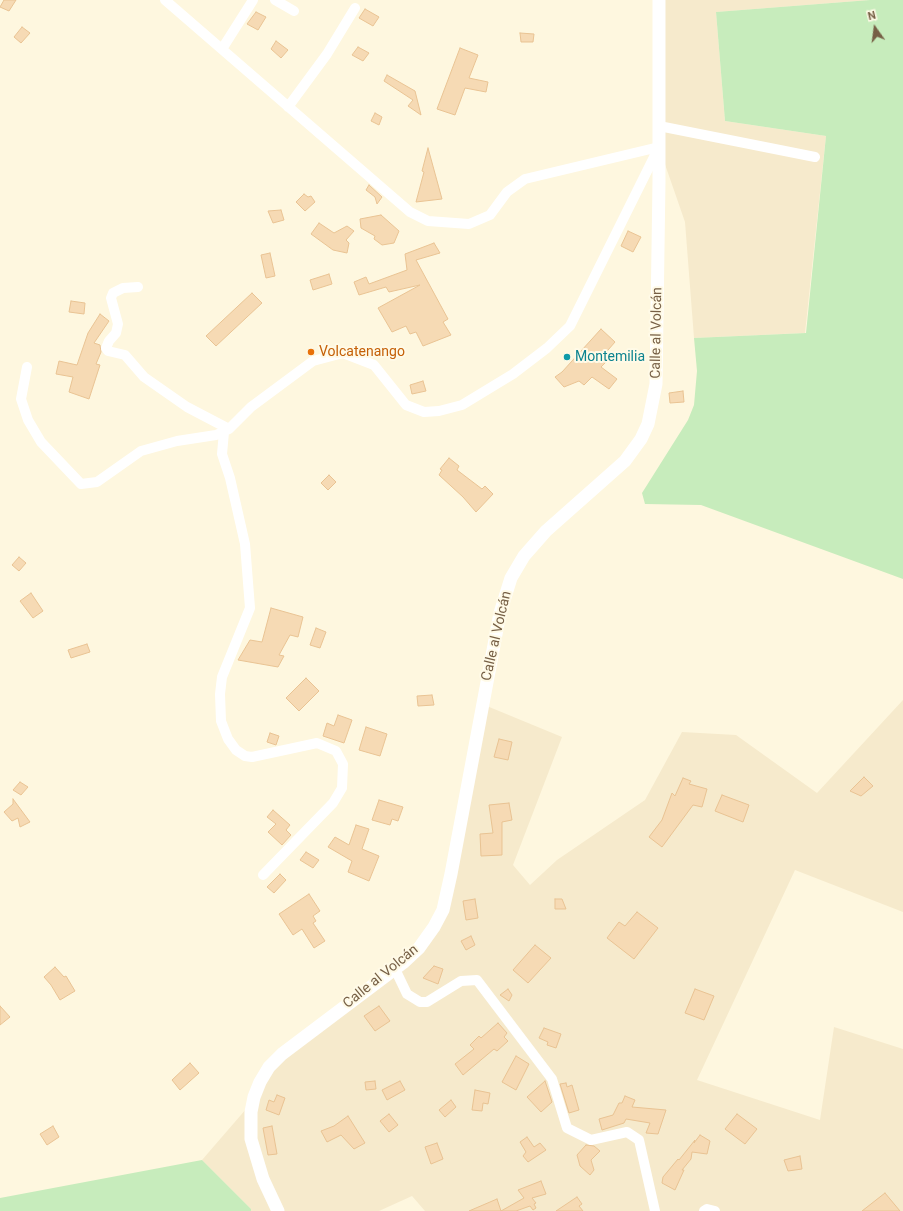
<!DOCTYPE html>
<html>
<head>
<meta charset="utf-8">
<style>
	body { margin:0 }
	#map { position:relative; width:903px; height:1211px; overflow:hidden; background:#fef7df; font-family:Roboto,sans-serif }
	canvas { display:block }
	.north { position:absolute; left:855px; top:8px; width:40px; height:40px; -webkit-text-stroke:3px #fffae7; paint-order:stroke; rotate:346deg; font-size:11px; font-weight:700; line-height:16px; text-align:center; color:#765f45 }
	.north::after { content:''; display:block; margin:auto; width:14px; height:18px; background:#765f45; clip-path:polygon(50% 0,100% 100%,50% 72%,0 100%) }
</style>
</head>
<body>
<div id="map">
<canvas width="903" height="1211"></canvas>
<div class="north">N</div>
</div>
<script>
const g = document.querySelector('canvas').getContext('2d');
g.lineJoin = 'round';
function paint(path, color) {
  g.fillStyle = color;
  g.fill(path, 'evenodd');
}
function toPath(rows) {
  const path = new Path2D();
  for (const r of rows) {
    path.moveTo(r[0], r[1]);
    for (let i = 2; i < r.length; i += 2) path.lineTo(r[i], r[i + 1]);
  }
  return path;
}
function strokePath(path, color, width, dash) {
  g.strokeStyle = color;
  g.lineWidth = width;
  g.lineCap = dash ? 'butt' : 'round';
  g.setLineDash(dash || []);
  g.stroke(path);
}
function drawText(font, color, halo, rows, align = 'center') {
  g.font = font + ' Roboto,sans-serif';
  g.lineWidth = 4;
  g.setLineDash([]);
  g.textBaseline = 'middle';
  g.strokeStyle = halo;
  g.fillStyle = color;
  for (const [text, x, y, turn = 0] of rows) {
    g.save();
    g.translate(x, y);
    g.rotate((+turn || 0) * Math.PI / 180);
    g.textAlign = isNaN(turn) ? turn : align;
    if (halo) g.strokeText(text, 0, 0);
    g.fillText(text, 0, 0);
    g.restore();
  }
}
const residential = toPath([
	[659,0,870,0,716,12,725,121,826,136,805,333,694,338,685,222,659,147],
	[903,700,903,912,795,870,697,1080,820,1120,834,1027,903,1049,903,1211,425,1211,412,1196,379,1211,251,1211,251,1209,202,1160,253,1101,264,1074,395,969,438,919,482,704,562,737,513,865,530,885,557,860,645,800,682,732,736,735,817,793]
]);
const green = toPath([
	[870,0,903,0,903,579,701,505,645,504,642,493,688,420,694,405,697,371,694,338,806,333,826,136,725,121,716,12],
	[202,1160,251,1209,251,1211,0,1211,0,1198]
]);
const building = toPath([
	[4,0,16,0,9,11,0,7,4,0],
	[365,9,379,17,373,26,359,18,365,9],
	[256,12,266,17,258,30,247,24,256,12],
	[22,27,30,33,21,43,14,37,22,27],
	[520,33,534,34,533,42,521,42,520,33],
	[276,41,288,50,281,58,271,49,276,41],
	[358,47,369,53,363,61,352,55,358,47],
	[460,48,478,55,469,78,488,82,486,92,465,88,455,115,437,109,460,48],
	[387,75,415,91,421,115,408,106,413,100,384,81,387,75],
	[375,113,382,117,379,125,371,121,375,113],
	[428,148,442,199,416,202,424,172,422,171,428,148],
	[369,185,382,197,377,204,375,197,366,190,369,185],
	[304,194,308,197,311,196,315,202,305,211,296,202,304,194],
	[281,210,284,220,273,223,268,211,281,210],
	[381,215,399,231,394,243,382,245,374,239,375,236,361,228,360,219,381,215],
	[319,223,334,233,347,226,354,231,346,240,349,243,347,253,333,250,311,234,319,223],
	[628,231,641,237,633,252,621,246,628,231],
	[434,243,440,253,416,260,448,319,443,322,451,335,423,346,416,332,410,334,406,326,392,332,378,308,420,285,389,292,386,287,359,295,354,282,366,277,369,284,407,270,405,254,434,243],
	[270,253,275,276,266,278,261,255,270,253],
	[329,274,332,284,313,290,310,280,329,274],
	[252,293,262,303,216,346,206,336,252,293],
	[71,301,85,303,84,314,69,312,71,301],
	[100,314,109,321,94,343,100,345,101,352,96,364,100,365,89,399,69,392,73,377,56,374,59,361,77,365,88,333,100,314],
	[601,329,615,342,602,357,607,361,601,367,617,379,609,389,592,377,584,385,579,381,564,387,555,377,562,372,601,329],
	[423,381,426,391,412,394,410,385,423,381],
	[683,391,684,402,670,403,669,393,683,391],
	[449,458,459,466,457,470,482,489,485,486,493,494,476,512,463,497,439,475,442,470,440,469,449,458],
	[329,475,336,482,328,490,321,483,329,475],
	[19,557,26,563,19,571,12,565,19,557],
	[31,593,43,611,33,618,20,601,31,593],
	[271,608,303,617,298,637,290,635,279,655,284,656,278,667,238,660,250,640,262,642,271,608],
	[316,628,326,632,320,648,310,645,316,628],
	[87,644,90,652,71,658,68,650,87,644],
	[306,678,319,691,299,711,286,698,306,678],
	[432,695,434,705,418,706,417,696,432,695],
	[338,715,352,720,344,743,323,736,327,723,334,726,338,715],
	[366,727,387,734,380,756,359,750,366,727],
	[270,733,279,736,276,745,267,742,270,733],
	[499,739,512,742,508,760,494,757,499,739],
	[864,777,873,786,861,796,850,791,864,777],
	[683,778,691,781,689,784,707,789,702,807,693,805,662,847,649,837,662,820,672,793,675,796,683,778],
	[20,782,28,787,21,795,13,790,20,782],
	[722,795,749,805,743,822,715,811,722,795],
	[13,799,30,822,20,827,18,818,12,821,4,812,13,804,13,799],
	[379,800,403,807,398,821,392,819,390,825,372,820,379,800],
	[509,803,512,820,502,822,502,855,481,856,480,834,493,833,489,805,509,803],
	[273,810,290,825,286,830,291,835,282,845,268,832,276,824,267,817,273,810],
	[356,825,369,829,362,849,379,856,369,881,348,872,352,861,328,847,335,837,349,845,356,825],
	[306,852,319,860,313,868,300,860,306,852],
	[280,874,286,880,274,893,267,887,280,874],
	[309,894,320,911,313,916,316,921,313,923,325,941,314,948,302,929,293,935,279,914,309,894],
	[475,899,478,918,466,920,463,901,475,899],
	[555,899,562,899,566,909,555,909,555,899],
	[637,912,658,928,634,959,607,938,619,922,625,926,637,912],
	[471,936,475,945,466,950,461,941,471,936],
	[535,945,551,958,528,983,513,970,535,945],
	[434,966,443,969,438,984,423,978,434,966],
	[55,967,64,977,66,976,75,991,60,1000,51,985,44,977,55,967],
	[508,989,512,995,509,1001,500,995,508,989],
	[695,989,714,996,704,1020,685,1013,695,989],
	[0,1006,10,1017,0,1025,0,1006],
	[379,1006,390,1021,375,1031,364,1016,379,1006],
	[498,1023,507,1033,504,1037,508,1041,497,1051,494,1049,463,1075,455,1064,474,1049,470,1045,479,1036,481,1038,498,1023],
	[544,1028,561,1034,556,1048,547,1045,548,1042,539,1038,544,1028],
	[516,1056,529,1064,516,1090,502,1082,516,1056],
	[190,1063,199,1073,180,1090,172,1080,190,1063],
	[375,1081,376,1089,366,1090,365,1082,375,1081],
	[400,1081,405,1090,387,1100,382,1090,400,1081],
	[545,1081,552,1102,541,1112,527,1097,545,1081],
	[566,1083,567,1087,572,1085,579,1110,569,1113,560,1084,566,1083],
	[475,1090,490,1093,488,1104,483,1103,482,1111,472,1110,475,1090],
	[277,1095,285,1098,279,1115,266,1110,269,1100,274,1102,277,1095],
	[625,1096,635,1100,632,1107,666,1110,658,1134,646,1133,650,1123,626,1119,624,1123,602,1130,599,1119,613,1115,619,1103,622,1103,625,1096],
	[451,1100,456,1107,445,1117,439,1110,451,1100],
	[389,1114,398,1125,389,1132,380,1121,389,1114],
	[737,1114,757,1129,745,1144,725,1129,737,1114],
	[348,1116,365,1143,354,1149,341,1135,327,1142,321,1131,334,1126,348,1116],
	[53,1126,59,1137,47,1145,40,1134,53,1126],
	[272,1126,277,1154,268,1155,263,1128,272,1126],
	[700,1135,710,1141,707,1154,692,1152,691,1159,682,1170,684,1170,675,1190,662,1183,663,1177,678,1159,679,1160,695,1140,694,1143,700,1135],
	[527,1137,534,1147,540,1143,546,1150,528,1162,523,1156,526,1152,520,1142,527,1137],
	[437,1143,443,1159,431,1164,425,1147,437,1143],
	[586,1145,594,1146,600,1151,591,1160,594,1170,590,1175,580,1166,577,1155,586,1145],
	[800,1156,802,1169,788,1171,784,1160,800,1156],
	[541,1181,546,1194,532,1198,536,1203,534,1204,536,1208,533,1210,530,1206,516,1211,501,1211,524,1198,518,1190,541,1181],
	[885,1193,900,1211,862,1211,885,1193],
	[577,1197,582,1204,579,1206,583,1211,556,1211,577,1197],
	[497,1199,501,1211,469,1211,497,1199]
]);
const minor = toPath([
	[165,0,410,212,428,221,469,224,490,215,507,192,525,179,659,147],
	[275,0,294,11],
	[222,49,253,0],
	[288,107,327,54,355,8],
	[659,126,815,157],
	[138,287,123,288,113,293,111,298,118,324,116,333,109,341,106,348,108,351,125,355,144,377,187,407,229,429],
	[27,367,21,399,28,420,41,442,81,484,97,482,141,451,177,441,216,435,229,429,251,407,313,361,343,353,374,365,406,405,424,412,439,411,462,405,513,374,547,348,570,326,659,147],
	[224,432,222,454,230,478,245,544,250,608,222,677,220,694,221,721,228,739,236,750,245,756,252,757,317,743,336,751,343,764,342,788,333,803,263,875],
	[395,969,407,994,420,1002,427,1002,461,981,477,980,552,1079,567,1128,591,1140,627,1132,639,1140,655,1211],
	[704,1211,707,1209,715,1211]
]);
const tertiary = toPath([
	[278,1211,263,1179,251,1139,251,1112,254,1097,260,1082,269,1067,282,1054,404,962,419,948,434,927,443,910,451,874,500,613,511,578,524,556,546,531,625,461,641,439,648,424,656,384,659,181,659,0]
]);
const markers = [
	[311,352,4,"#e8710a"],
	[567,357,4,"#0f9aa8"]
];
const streetNames = [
	["Calle al Volcán",657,333,-89],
	["Calle al Volcán",497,636,-77],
	["Calle al Volcán",381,977,-39]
];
const foodNames = [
	["Volcatenango",319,352]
];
const cultureNames = [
	["Montemilia",575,357]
];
paint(residential, '#f6eacc');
paint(green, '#c7ecbc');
paint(building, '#f6dab4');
strokePath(building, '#e9c393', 1);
strokePath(minor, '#fff', 10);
strokePath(tertiary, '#fff', 13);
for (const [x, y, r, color] of markers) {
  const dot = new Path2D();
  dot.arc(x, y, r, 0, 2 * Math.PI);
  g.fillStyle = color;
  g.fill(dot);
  strokePath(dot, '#fffae7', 1.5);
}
drawText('14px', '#765f45', '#fffae7', streetNames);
drawText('14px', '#c56008', '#fffae7', foodNames, 'left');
drawText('14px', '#0d838f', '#fffae7', cultureNames, 'left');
</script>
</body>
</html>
